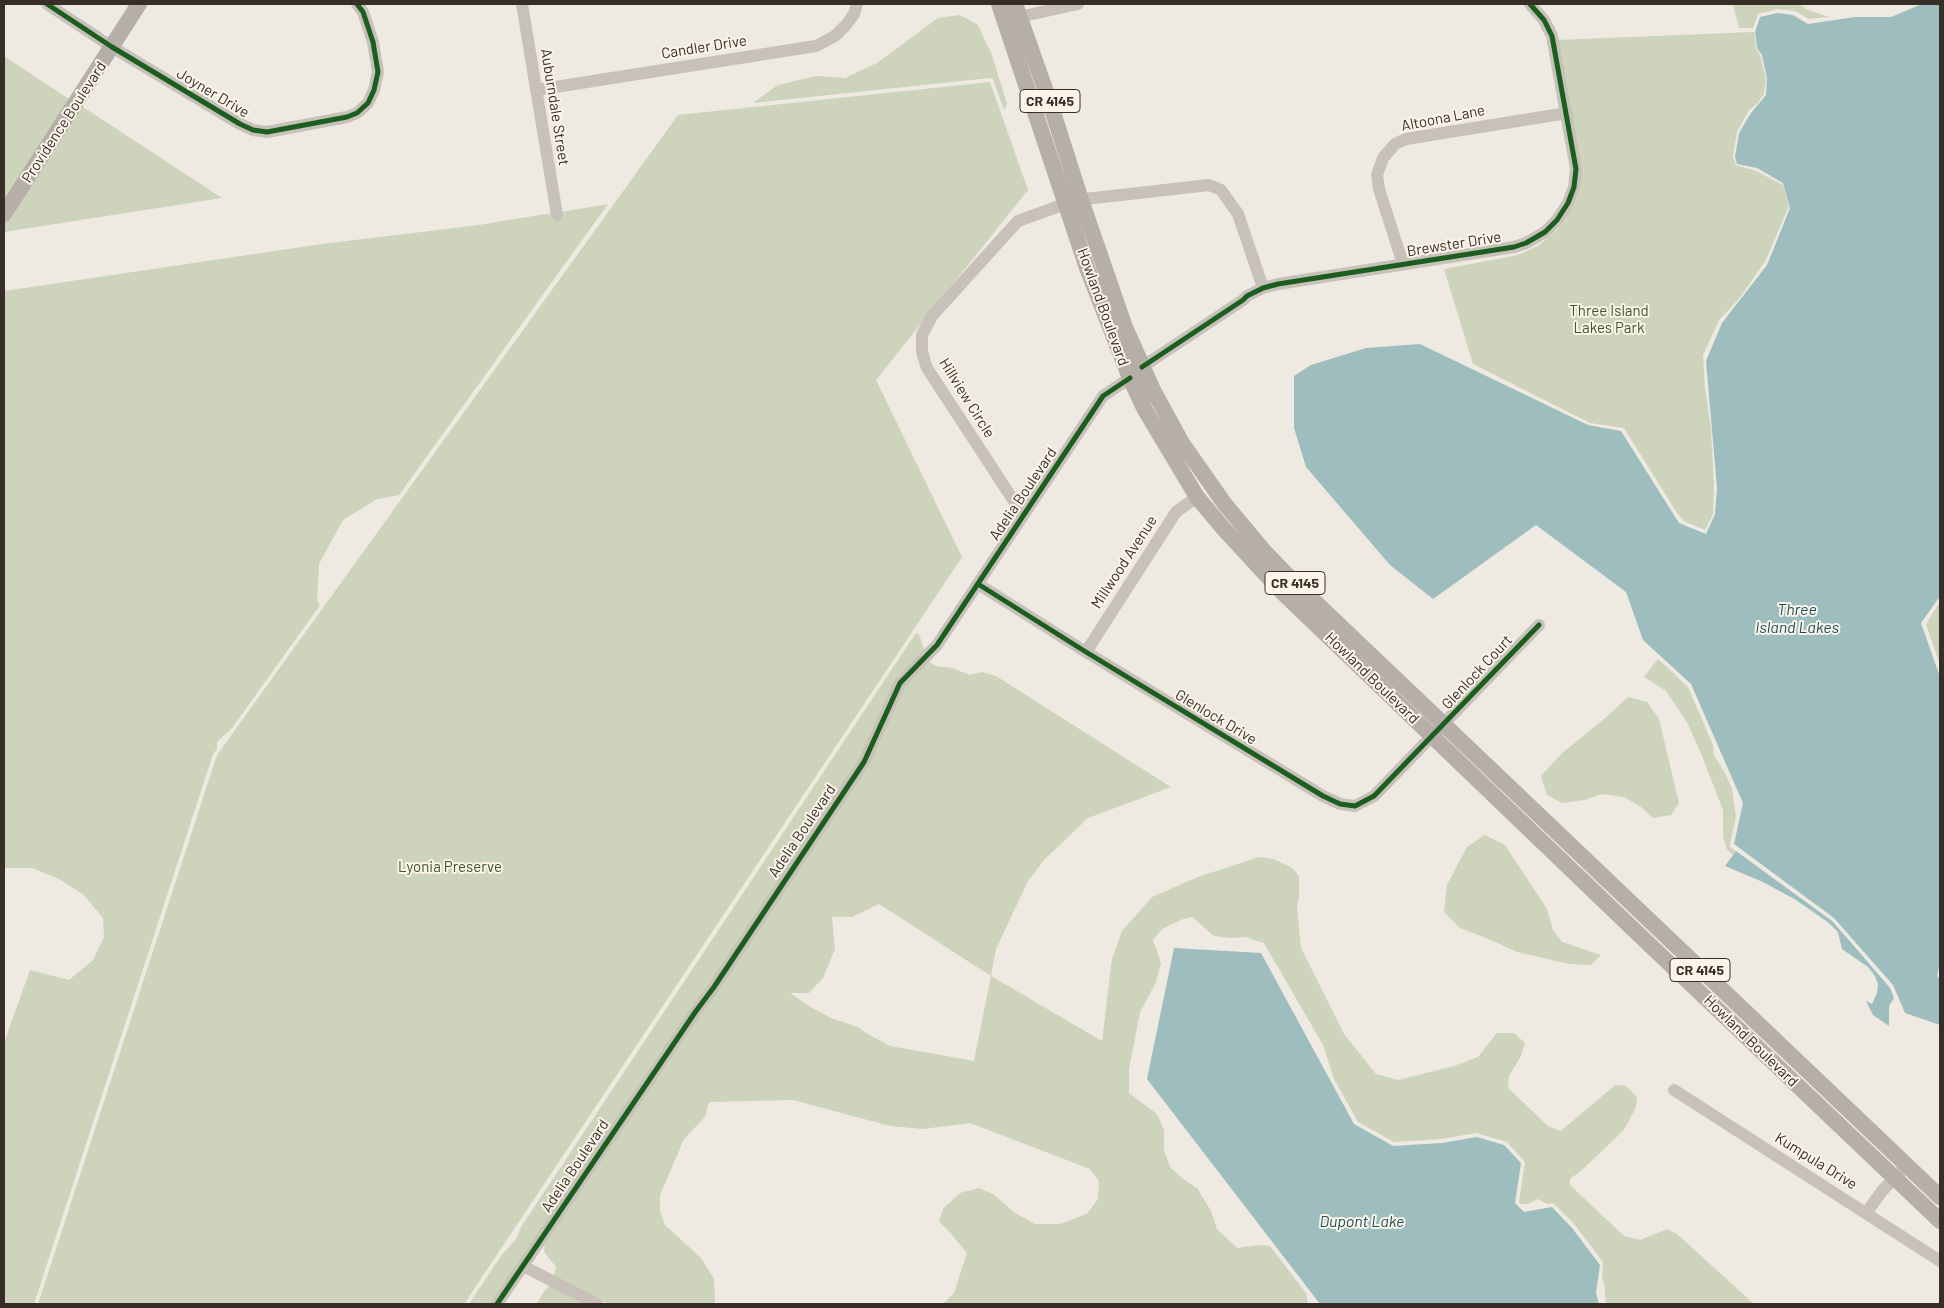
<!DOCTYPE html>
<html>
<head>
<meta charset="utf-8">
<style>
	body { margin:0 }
	#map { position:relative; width:1944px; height:1308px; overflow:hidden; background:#eee9e1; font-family:Barlow,sans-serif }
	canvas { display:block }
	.frame { position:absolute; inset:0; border:5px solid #382e28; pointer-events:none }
</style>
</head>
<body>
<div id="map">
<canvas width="1944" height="1308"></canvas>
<div class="frame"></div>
</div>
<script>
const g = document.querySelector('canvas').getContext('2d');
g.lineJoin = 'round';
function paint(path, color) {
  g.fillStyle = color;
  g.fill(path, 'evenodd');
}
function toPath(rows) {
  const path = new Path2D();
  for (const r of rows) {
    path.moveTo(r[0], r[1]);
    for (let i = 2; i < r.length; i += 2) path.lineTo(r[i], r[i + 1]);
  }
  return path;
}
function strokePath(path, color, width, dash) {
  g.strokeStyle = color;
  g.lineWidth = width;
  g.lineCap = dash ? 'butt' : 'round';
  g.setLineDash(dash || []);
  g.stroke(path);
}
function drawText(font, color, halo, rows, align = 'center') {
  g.font = font + ' Barlow,sans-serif';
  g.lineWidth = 4;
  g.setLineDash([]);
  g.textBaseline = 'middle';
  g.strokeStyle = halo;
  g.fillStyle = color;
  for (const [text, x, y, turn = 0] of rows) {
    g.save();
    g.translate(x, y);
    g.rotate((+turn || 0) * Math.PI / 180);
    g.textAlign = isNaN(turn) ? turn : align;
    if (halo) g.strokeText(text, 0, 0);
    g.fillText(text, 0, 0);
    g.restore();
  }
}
const green = toPath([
	[1733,4,1799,4,1808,10,1829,17,1809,19,1795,11,1778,9,1758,14,1753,28,1739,28],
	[960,15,978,25,992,55,1007,104,1004,110,993,79,990,78,753,103,778,85,816,76,845,78,877,63,938,18],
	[1754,32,1756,49,1760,55,1766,78,1764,94,1757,104,1749,110,1737,132,1733,157,1736,165,1756,171,1783,185,1789,206,1766,260,1738,300,1719,320,1703,355,1705,388,1711,429,1714,486,1713,514,1705,530,1684,521,1677,513,1624,428,1590,423,1473,364,1444,269,1518,255,1538,246,1558,229,1570,210,1576,189,1556,40],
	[4,56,72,101,4,206],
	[990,82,1028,190,876,380,962,557,464,1304,38,1304,217,755,678,115],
	[80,105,222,198,4,232,4,222],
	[608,204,399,495,377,499,343,520,319,564,317,601,320,605,232,728,217,742,217,749,213,754,34,1304,4,1304,4,1043,30,970,69,980,93,960,104,937,103,918,84,895,59,879,32,868,4,868,4,291,322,244,479,225,552,213,553,220,562,218,561,212],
	[1940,602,1940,665,1926,624],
	[916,633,919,634,928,661,936,666,952,668,970,675,982,672,996,676,1171,787,1088,818,1044,860,1028,881,996,949,991,976,1102,1041,1112,959,1122,931,1152,897,1198,877,1259,857,1273,859,1291,867,1299,876,1299,897,1297,907,1301,948,1344,1034,1376,1074,1398,1080,1454,1066,1478,1057,1497,1033,1514,1033,1525,1043,1521,1056,1509,1076,1508,1088,1548,1126,1561,1131,1615,1085,1626,1086,1637,1097,1636,1107,1624,1130,1582,1170,1570,1179,1570,1185,1624,1236,1640,1240,1667,1229,1677,1234,1754,1304,1606,1304,1604,1282,1602,1278,1603,1262,1575,1225,1553,1203,1547,1204,1538,1199,1528,1204,1522,1204,1519,1202,1525,1162,1507,1142,1476,1133,1442,1139,1394,1142,1358,1122,1334,1079,1323,1045,1264,943,1245,937,1230,938,1214,936,1192,917,1183,919,1162,929,1153,940,1161,963,1156,982,1140,1012,1129,1069,1129,1093,1157,1114,1164,1130,1164,1150,1170,1167,1183,1179,1197,1188,1211,1211,1217,1229,1237,1248,1258,1245,1270,1246,1306,1293,1308,1304,943,1304,954,1293,967,1253,947,1229,939,1222,943,1209,960,1193,979,1188,993,1194,1015,1213,1035,1224,1060,1224,1087,1214,1098,1199,1099,1181,1090,1169,970,1123,923,1129,890,1126,793,1100,709,1102,705,1117,684,1139,660,1195,660,1211,665,1225,701,1258,714,1279,715,1300,714,1304,608,1304,554,1276,556,1267,544,1252,545,1240,492,1304,469,1304,501,1256,516,1239,521,1227],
	[879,904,991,976,974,1061,890,1046,866,1033,858,1027,831,1018,812,1008,790,993,809,993,823,978,835,949,832,917,852,917],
	[1658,659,1688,687,1713,745,1714,755,1725,773,1732,789,1736,816,1730,844,1730,847,1736,851,1734,856,1727,850,1723,837,1723,810,1702,756,1687,722,1666,691,1644,677],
	[1628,697,1647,702,1659,719,1679,803,1671,815,1653,818,1641,807,1624,797,1602,794,1585,800,1562,803,1547,795,1541,776,1562,753,1602,721],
	[1485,835,1505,845,1547,909,1553,930,1562,942,1601,955,1591,965,1569,964,1517,952,1491,940,1460,928,1444,912,1447,885,1467,847],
	[550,1285,587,1304,537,1304,543,1293]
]);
const water = toPath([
	[1922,4,1940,4,1940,598,1938,599,1921,623,1940,677,1940,963,1937,976,1940,980,1940,1025,1905,1013,1893,985,1834,918,1734,844,1743,803,1691,684,1643,640,1626,592,1536,525,1433,599,1390,565,1306,467,1294,428,1294,376,1311,365,1366,348,1420,344,1588,425,1621,431,1679,523,1706,534,1715,514,1717,488,1706,361,1722,323,1767,265,1790,208,1783,183,1757,168,1737,164,1735,157,1739,133,1751,113,1766,95,1767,78,1762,55,1757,48,1755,32,1760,17,1778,13,1793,15,1808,24,1855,17,1891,17],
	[1736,851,1832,921,1854,946,1890,988,1894,998,1889,1006,1889,1026,1873,1015,1866,1001,1872,1004,1877,993,1878,984,1875,976,1868,967,1842,949,1838,932,1829,923,1796,900,1763,882,1725,866],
	[1174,948,1261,953,1354,1124,1393,1146,1442,1143,1477,1137,1504,1145,1521,1163,1515,1203,1524,1212,1552,1207,1572,1228,1600,1265,1596,1293,1599,1304,1320,1304,1147,1079]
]);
const minor = toPath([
	[47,4,112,47,240,124,253,130,267,132,347,117,357,113,368,103,374,90,378,72,373,42,363,12,357,4],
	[522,4,557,215],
	[1019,17,1078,4],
	[536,90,816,46,835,36,846,25,854,14,857,4],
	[1403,264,1379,189,1377,175,1383,158,1395,144,1406,139,1567,113],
	[1142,367,1243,300,1247,296,1263,288,1278,284,1514,247,1526,243,1545,232,1557,220,1568,203,1574,187,1576,169,1552,36,1544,20,1530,4],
	[1023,515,927,368,922,352,922,335,932,316,1018,221,1065,204,1085,199,1209,185,1221,190,1238,214,1263,288],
	[978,584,1086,652,1323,796,1340,804,1355,806,1374,796,1539,625],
	[1086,652,1176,512,1197,497],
	[1674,1090,1940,1261],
	[1867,1212,1882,1191,1907,1165],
	[523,1266,597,1304],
	[497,1304,696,1011,714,987,864,762,900,683,937,645,1103,396,1130,378]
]);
const major = toPath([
	[999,4,1087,268,1130,378,1145,410,1197,497,1223,528,1283,593,1632,928,1940,1221],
	[1015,4,1051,106,1081,200,1125,327,1153,390,1182,443,1224,503,1264,551,1291,579,1940,1197],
	[4,214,139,4]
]);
const cycleway = toPath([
	[47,4,112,47,240,124,253,130,267,132,347,117,357,113,368,103,374,90,378,72,373,42,363,12,357,4],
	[1142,367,1243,300,1247,296,1263,288,1278,284,1514,247,1526,243,1545,232,1557,220,1568,203,1574,187,1576,169,1552,36,1544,20,1530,4],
	[978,584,1086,652,1323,796,1340,804,1355,806,1374,796,1539,625],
	[497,1304,696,1011,714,987,864,762,900,683,937,645,1103,396,1130,378]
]);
const shields = [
	[1050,101,60],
	[1295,583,60],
	[1700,970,60]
];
const shieldNames = [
	["CR 4145",1050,101],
	["CR 4145",1295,583],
	["CR 4145",1700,970]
];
const streetNames = [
	["Candler Drive",704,47,-9],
	["Joyner Drive",213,93,31],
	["Auburndale Street",555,107,81],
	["Altoona Lane",1443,118,-11],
	["Providence Boulevard",64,122,-57],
	["Brewster Drive",1454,244,-9],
	["Howland Boulevard",1103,307,70],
	["Hillview Circle",967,398,58],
	["Adelia Boulevard",1023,494,-56],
	["Millwood Avenue",1124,562,-57],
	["Glenlock Court",1477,672,-47],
	["Howland Boulevard",1372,678,44],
	["Glenlock Drive",1216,717,31],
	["Adelia Boulevard",802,831,-56],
	["Howland Boulevard",1751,1041,44],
	["Kumpula Drive",1816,1161,32],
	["Adelia Boulevard",575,1166,-56]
];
const parkNames = [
	["Three Island",1609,311],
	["Lakes Park",1609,328],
	["Lyonia Preserve",450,867]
];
const waterNames = [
	["Three",1797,610],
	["Island Lakes",1797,628],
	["Dupont Lake",1362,1222]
];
paint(green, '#cdd4bb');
paint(water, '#9ebdbf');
strokePath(minor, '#c7c1ba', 12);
strokePath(major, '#b6afa9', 16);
strokePath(cycleway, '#1b5e20', 5);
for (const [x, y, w] of shields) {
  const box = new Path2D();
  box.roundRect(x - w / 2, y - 11.5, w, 23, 4);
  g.fillStyle = '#faf4e9';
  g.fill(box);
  strokePath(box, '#382e28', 1);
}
drawText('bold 14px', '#382e28', null, shieldNames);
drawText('15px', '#382e28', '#faf4e9', streetNames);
drawText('15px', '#43562b', '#faf4e9', parkNames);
drawText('italic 16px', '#1d515a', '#faf4e9', waterNames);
</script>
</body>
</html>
